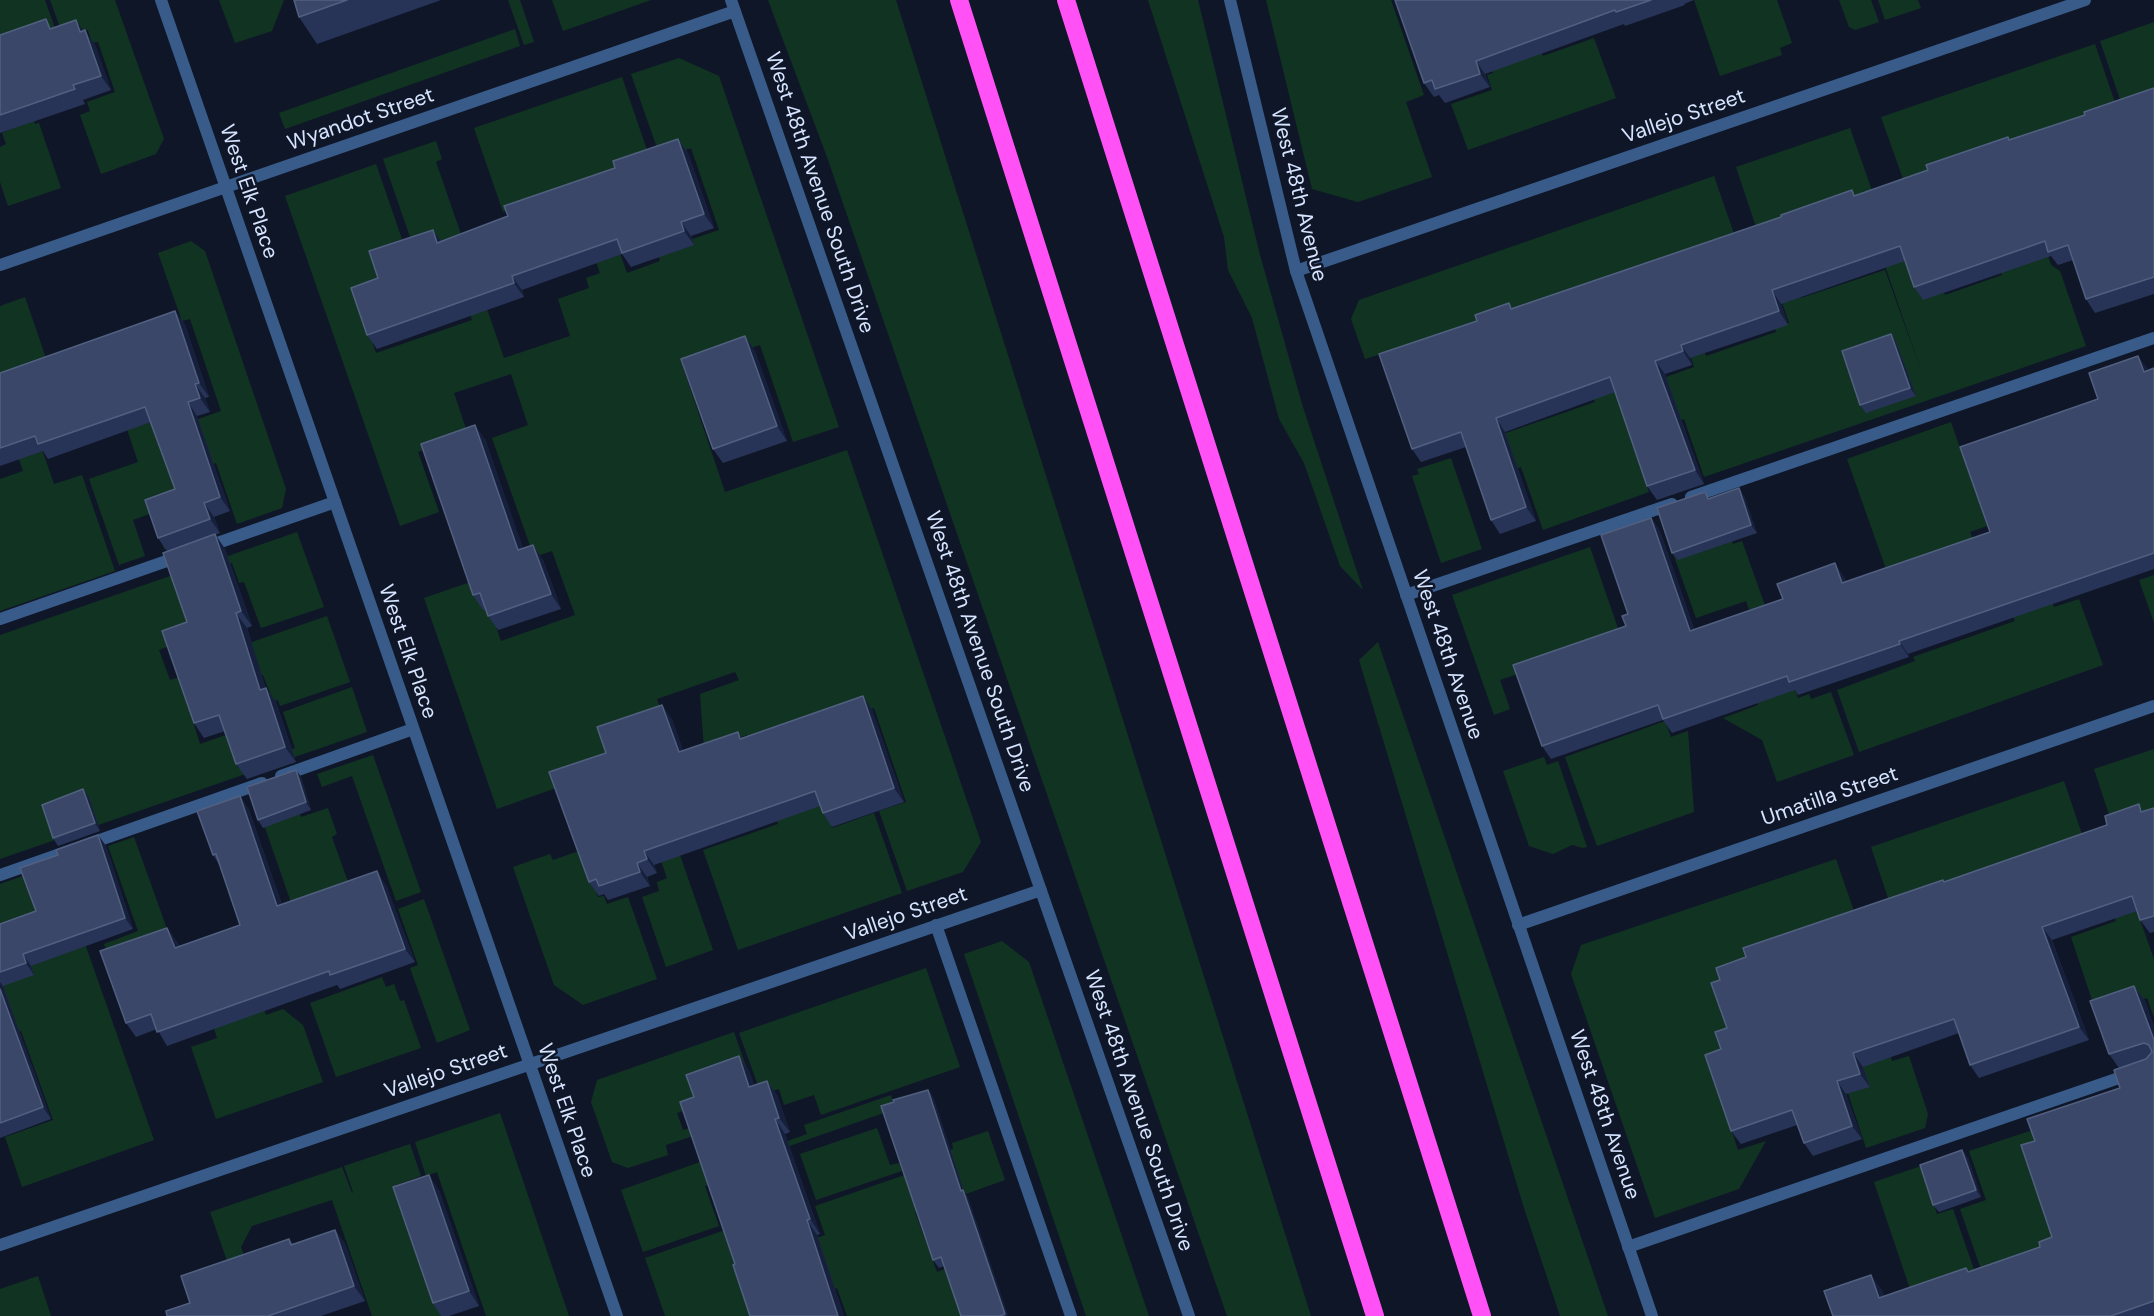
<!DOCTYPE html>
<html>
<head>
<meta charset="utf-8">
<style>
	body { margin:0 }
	canvas { display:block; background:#0f1628 }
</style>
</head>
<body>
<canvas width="2154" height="1316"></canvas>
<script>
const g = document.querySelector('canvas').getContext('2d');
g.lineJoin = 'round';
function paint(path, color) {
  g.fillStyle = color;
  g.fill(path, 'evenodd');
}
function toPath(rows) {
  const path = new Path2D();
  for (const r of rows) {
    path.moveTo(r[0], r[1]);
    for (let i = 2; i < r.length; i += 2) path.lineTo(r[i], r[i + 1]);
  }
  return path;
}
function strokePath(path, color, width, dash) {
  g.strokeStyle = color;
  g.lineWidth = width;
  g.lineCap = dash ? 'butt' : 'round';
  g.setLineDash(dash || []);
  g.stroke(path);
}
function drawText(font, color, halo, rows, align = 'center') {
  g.font = font + ' "DM Sans",sans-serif';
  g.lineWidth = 5;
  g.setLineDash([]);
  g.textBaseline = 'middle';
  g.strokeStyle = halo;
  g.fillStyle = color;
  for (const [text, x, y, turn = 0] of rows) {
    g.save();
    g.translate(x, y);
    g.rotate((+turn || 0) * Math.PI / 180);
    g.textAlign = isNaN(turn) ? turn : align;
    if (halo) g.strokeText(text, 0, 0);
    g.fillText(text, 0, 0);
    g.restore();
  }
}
const green = toPath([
	[0,0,45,0,57,34,10,51,35,124,39,123,61,188,8,206,0,182,0,147,6,144,2,133,14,128,0,86],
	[50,0,115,0,164,139,156,154,101,174,80,115,90,111,87,102,115,92,98,42,92,43,88,30,64,38],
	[219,0,284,0,272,31,235,43],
	[508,0,520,0,534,42,524,45],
	[552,0,651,0,563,31],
	[768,0,896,0,1311,1316,1227,1316,827,157],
	[1148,0,1198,0,1260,255,1302,404,1363,590,1340,566,1304,463,1279,419,1252,318,1228,270,1224,237],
	[1266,0,1391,0,1424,95,1406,102,1432,177,1358,202,1312,189],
	[1694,0,1777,0,1792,43,1780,48,1782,55,1720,76],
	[1839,0,1871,0,1879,22,1855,30,1849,27],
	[1878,0,1918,0,1921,8,1885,20],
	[2154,22,2154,104,2125,114,2100,41],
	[515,29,520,46,285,129,279,113],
	[1594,38,1616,98,1468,150,1451,104,1492,90,1487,75,1493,73,1492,71,1540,49,1543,56],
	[2095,44,2119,114,1908,193,1881,117],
	[679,58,719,76,839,427,793,442,760,345,684,370,725,492,847,450,981,842,963,872,907,891,879,811,906,802,874,708,800,734,832,828,874,813,902,893,738,950,703,850,778,824,747,735,704,750,700,694,739,680,735,672,657,699,663,717,635,726,713,950,666,967,642,897,659,891,657,882,667,878,637,791,556,788,497,809,424,598,479,579,501,641,575,615,552,551,534,557,492,438,528,425,511,374,454,393,468,435,418,452,439,512,400,526,285,196,376,164,402,239,374,249,385,291,358,300,376,353,472,320,445,239,417,249,413,236,410,237,383,159,436,141,442,159,436,162,504,358,570,336,558,299,589,288,586,278,600,273,590,245,542,198,503,212,474,128,622,77,649,156,612,230,627,273,660,261,657,251,719,230,691,148,661,159,631,74],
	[1850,128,1889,239,1938,275,1945,295,2002,275,1996,256,2044,243,2051,265,2060,271,2086,346,1704,477,1684,419,1630,438,1649,492,1543,530,1521,467,1483,480,1503,434,1595,402,1588,381,1624,392,1694,367,1686,342,1699,337,1706,356,1776,332,1775,328,1789,323,1761,240,1779,234,1801,298,1885,270,1923,376,1863,202,1760,239,1736,167],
	[1714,176,1738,245,1365,359,1351,319,1359,300],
	[191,241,205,251,286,489,282,508,237,524,216,463,174,477,195,538,164,549,152,513,133,520,145,556,119,565,89,479,138,462,108,373,157,418,162,432,221,411,190,319,182,321,158,253],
	[25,297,49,367,0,396,0,306],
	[22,392,54,484,82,475,115,571,0,611,0,479,23,471,0,405],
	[1951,422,1987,526,1970,532,1976,548,1903,617,1847,459],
	[1451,458,1482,549,1441,563,1412,476,1419,474,1417,469],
	[1719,506,1733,544,1742,541,1798,698,1809,694,1811,699,1831,692,1854,755,1777,782,1762,740,1723,718,1758,705,1736,643,1758,635,1746,601,1696,618,1663,525],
	[2000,528,2049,592,2054,607,2079,599,2103,665,1859,752,1837,690,1915,661,1913,657,2015,621,1984,534],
	[297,532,324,607,261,628,244,582,239,583,232,563,177,582,195,636,159,650,170,680,229,660,226,651,327,616,350,682,280,706,278,700,273,701,263,675,210,694,212,701,189,709,200,744,226,735,238,768,295,748,283,712,352,687,367,732,0,859,0,635],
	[1590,547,1635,678,1611,642,1500,680,1510,709,1494,715,1452,595],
	[2154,575,2154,623,2139,580],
	[1378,642,1608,1316,1560,1316,1524,1208,1359,660],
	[1665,721,1671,737,1688,731,1694,812,1597,846,1565,757],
	[2154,749,2154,823,2113,827,2094,769],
	[373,755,421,892,396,901,352,776,322,787,317,774],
	[1544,757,1547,765,1558,761,1587,847,1583,848,1572,845,1553,854,1529,846,1503,771],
	[2064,781,2086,846,1893,913,1871,847],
	[290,784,301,817,328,808,337,834,332,837,352,893,320,986,254,796],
	[134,837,171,940,112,967,104,944,138,931,108,846],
	[582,850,598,897,604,896,607,904,628,897,657,979,583,1005,554,985,513,867,550,854,553,860],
	[1836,859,1858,923,1880,1024,1892,1061,1909,1056,1928,1114,1925,1128,1866,1148,1848,1093,1719,977,1723,990,1715,993,1730,1039,1726,1060,1710,1066,1738,1150,1766,1141,1739,1189,1655,1218,1571,974,1581,945],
	[57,864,154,1140,22,1187,5,1137,53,1120,21,1031,0,1038,0,884],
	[424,899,470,1030,437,1043,410,968,418,965,398,909],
	[2134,903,2154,959,2154,1018,2147,998,2097,1015,2071,937,2116,921,2112,910],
	[1002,941,1029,962,1149,1316,1086,1316,964,954],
	[192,963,263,1007,266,1015,283,1009,303,1025,323,1082,216,1119,191,1047,217,1038],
	[926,968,960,1067,821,1115,814,1095,784,1105,779,1089,761,1094,739,1033],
	[382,977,386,987,394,984,400,1001,404,1000,421,1048,336,1077,310,1003],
	[734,1032,747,1069,698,1106,677,1113,683,1130,690,1128,693,1136,666,1145,668,1155,628,1168,612,1162,591,1102,597,1080],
	[891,1095,895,1109,758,1157,761,1166,705,1186,719,1226,643,1252,621,1190,700,1162,704,1171,807,1134,804,1125],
	[500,1113,569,1316,486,1316,437,1172,426,1176,415,1142],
	[877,1128,890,1165,899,1163,902,1171,816,1200,800,1154],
	[2033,1130,2059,1250,1985,1281,1960,1209,1986,1200,1969,1151],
	[988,1131,1005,1180,915,1212,937,1272,945,1269,961,1316,847,1316,837,1288,823,1292,793,1246,825,1235,815,1206,916,1171,914,1163,953,1149,952,1143],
	[410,1144,421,1176,396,1185,441,1316,372,1316,332,1200,252,1226,241,1247,251,1275,234,1281,210,1212,342,1167,352,1193,353,1192,344,1166],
	[1921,1166,1937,1214,1953,1209,1978,1281,1919,1316,1874,1182],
	[725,1230,753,1316,665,1316,645,1258],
	[38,1276,51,1316,0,1316,0,1289]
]);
const service = toPath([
	[1691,497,2154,338],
	[206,547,335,502],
	[1406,595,1672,504],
	[0,619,181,556],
	[281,776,413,729],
	[0,875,262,783],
	[936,925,1071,1316],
	[1628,1247,2154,1066]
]);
const minor = toPath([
	[161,0,617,1316],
	[731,0,1189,1316],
	[0,265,735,11],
	[1296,271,2085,0],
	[1518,925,2154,706],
	[0,1245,1041,890]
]);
const tertiary = toPath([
	[1230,0,1296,271,1652,1316]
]);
const motorway = toPath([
	[959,0,1375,1316],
	[1066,0,1482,1316]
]);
const wall = toPath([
	[294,0,441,0,317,44,299,17],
	[1395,0,1694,0,1684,4,1685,5,1625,26,1624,24,1485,74,1490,87,1445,103,1439,95,1434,97,1424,83],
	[52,28,84,31,95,45,111,90,83,100,85,104,0,133,0,35],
	[2154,88,2154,294,2095,313,2086,299,2073,260,2058,265,2051,256,1923,300,1914,287,1905,261,1781,304,1788,325,1690,358,1692,365,1665,374,1704,484,1657,500,1647,486,1615,392,1505,432,1536,521,1500,534,1491,520,1466,447,1421,462,1412,449,1513,308,1856,195,1928,170,2008,137,2010,140,2085,115],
	[678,139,688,153,714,228,691,236,694,245,631,267,622,254,522,290,524,297,377,349,367,335,378,278,440,241,508,216],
	[175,311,185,325,209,397,205,398,210,412,197,416,230,511,214,517,220,533,215,535,225,549,252,626,247,628,265,688,276,702,296,762,247,779,236,764,225,731,204,738,194,723,187,622,167,551,158,538,175,489,151,422,48,459,43,451,0,466,0,373],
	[1891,334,1896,342,1916,396,1866,413,1860,405],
	[755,351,787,441,723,463,713,449],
	[2154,368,2154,569,1908,654,1909,657,1798,695,1795,690,1672,733,1663,720,1551,759,1542,746,1626,626,1651,518,1660,531,1694,629,1844,577,1846,582,1990,532,2098,399,2148,370],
	[485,439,523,549,543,560,561,609,498,630,488,616,486,609,483,610,473,595],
	[1744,496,1757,533,1678,560,1672,553,1710,498],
	[872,710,904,802,832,827,823,813,820,806,654,865,657,873,647,877,650,886,608,900,604,894,599,896,589,882,606,753,672,719,683,751],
	[296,770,301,777,311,810,263,828,258,820],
	[240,796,249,810,282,905,386,885,415,962,340,989,337,985,167,1046,157,1029,136,1037,126,1023,167,928,177,942,179,946,240,925,219,864,213,855],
	[89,797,100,831,58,846,53,838],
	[2154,808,2154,932,2150,933,2140,920,2137,911,2052,940,2089,1040,1979,1078,1970,1065,1959,1033,1863,1067,1870,1087,1846,1094,1862,1139,1813,1156,1804,1143,1797,1125,1741,1144,1731,1131,1721,1049,1727,1028,1720,980,1746,957,1945,882],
	[98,835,106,846,133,929,31,966,34,975,3,986,51,1119,0,1138,0,924,36,911,58,855],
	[2134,986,2145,1001,2154,1027,2154,1316,1833,1316,1882,1290,1884,1297,1969,1272,2040,1247,2052,1237,2035,1141,2120,1088,2119,1068,2109,1054],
	[739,1056,749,1071,754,1085,767,1081,777,1095,790,1132,785,1134,820,1234,817,1235,844,1316,750,1316,735,1264,694,1097],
	[928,1090,933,1097,964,1191,968,1198,1008,1316,961,1316,944,1266,939,1268,933,1260],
	[1968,1158,1981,1197,1939,1212,1933,1205],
	[439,1190,479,1306,449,1316,441,1316,433,1303],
	[335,1230,345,1244,365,1301,321,1316,167,1316,190,1303,289,1239,293,1244]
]);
const shadedWall = toPath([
	[76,20,86,34,80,32],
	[85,30,95,45,111,90,101,76],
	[1476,61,1485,74,1490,87,1480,74],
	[678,139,688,153,714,228,704,214],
	[681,222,691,236,694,245,684,231],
	[433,230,443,244,437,243],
	[512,276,522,290,524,297,514,283],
	[1772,290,1781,304,1788,325,1779,311],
	[175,311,185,325,209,397,199,383],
	[1891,334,1896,342,1916,396,1910,388],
	[745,336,755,351,787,441,777,426],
	[1681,345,1690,358,1692,365,1683,351],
	[2138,356,2148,369,2153,385,2144,372],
	[1655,361,1665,374,1704,484,1695,470],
	[195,384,205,398,210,412,200,398],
	[188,402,197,416,230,511,220,497],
	[1496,418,1505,432,1536,521,1526,507],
	[475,425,485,439,529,565,518,550],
	[1739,488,1744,496,1757,533,1751,525],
	[204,503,214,517,220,533,210,519],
	[1651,518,1660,531,1699,644,1690,631],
	[215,534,225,549,252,626,241,611],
	[533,545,543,560,561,609,551,594],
	[1835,563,1844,577,1851,597,1842,583],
	[236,613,247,628,271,704,260,690],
	[1899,641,1908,654,1909,657,1900,644],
	[266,688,276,702,296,762,285,747],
	[863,696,872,710,904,802,894,788],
	[662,705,672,719,689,767,679,752],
	[296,770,301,777,311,810,306,802],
	[83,789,89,797,100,831,95,823],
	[240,796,249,810,287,920,277,906],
	[98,835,106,846,133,929,125,918],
	[644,851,654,865,657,873,647,859],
	[637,863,647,877,650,886,640,872],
	[377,871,386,885,415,962,405,949],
	[2042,927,2052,940,2089,1040,2079,1027],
	[167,928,177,942,184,962,175,948],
	[23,954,31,966,34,975,26,963],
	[0,982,3,986,51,1119,43,1107,0,989],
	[2134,986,2145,1001,2154,1027,2154,1040],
	[1853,1053,1863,1067,1870,1087,1860,1074],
	[739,1056,749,1071,760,1101,749,1087],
	[767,1081,777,1095,790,1132,779,1118],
	[1837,1081,1846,1094,1862,1139,1852,1126],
	[928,1090,933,1097,964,1191,968,1198,1008,1316,1006,1316,1005,1314,961,1191],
	[775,1119,785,1134,820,1234,810,1219],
	[1962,1150,1968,1158,1981,1197,1976,1190],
	[429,1175,439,1190,479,1306,469,1291],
	[807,1220,817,1235,844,1316,838,1316],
	[335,1230,345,1244,365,1301,354,1286],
	[1871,1275,1882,1290,1890,1313,1879,1298]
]);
const building = toPath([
	[294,0,347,0,299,17,294,0],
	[1395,0,1651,0,1616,12,1615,10,1476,61,1480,74,1435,89,1432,80,1424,83,1395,0],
	[46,19,50,29,76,20,80,32,85,30,101,76,73,85,75,89,0,115,0,35,46,19],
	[2154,88,2154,277,2086,299,2068,245,2048,252,2045,241,1914,287,1900,246,1772,290,1779,311,1681,345,1683,351,1655,361,1695,470,1647,486,1610,377,1496,418,1526,507,1491,520,1461,432,1412,449,1379,354,1477,321,1475,315,1509,303,1511,309,1781,217,1781,215,1852,190,1854,196,1928,170,1926,165,2008,137,2009,140,2085,115,2084,112,2154,88],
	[678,139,704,214,681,222,684,231,622,253,617,239,512,276,514,283,367,335,351,288,378,278,369,251,433,230,437,243,508,216,504,206,615,168,613,161,678,139],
	[175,311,199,383,195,384,200,398,188,402,220,497,204,503,210,519,158,538,145,500,175,489,145,407,38,444,35,436,0,448,0,373,175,311],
	[1891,334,1910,388,1860,405,1842,351,1891,334],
	[745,336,777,426,713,449,681,359,745,336],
	[2138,356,2144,372,2154,368,2154,553,1899,641,1900,644,1789,682,1787,676,1663,719,1658,705,1542,746,1513,665,1626,626,1622,616,1628,614,1601,535,1651,518,1690,631,1783,599,1777,584,1835,563,1842,583,1990,532,1960,447,2098,399,2089,373,2138,356],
	[475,425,518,550,533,545,551,594,488,616,480,593,473,595,421,444,475,425],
	[1739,488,1751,525,1672,553,1657,508,1705,492,1708,499,1739,488],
	[215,534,241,611,236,613,260,690,266,688,285,747,236,764,219,715,194,723,162,631,187,622,163,553,215,534],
	[863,696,894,788,823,813,815,791,644,851,647,859,637,863,640,872,599,886,596,879,589,882,549,772,606,753,597,727,662,705,679,752,738,732,740,739,863,696],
	[296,770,306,802,258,820,247,787,296,770],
	[83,789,95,823,53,838,42,805,83,789],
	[240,796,277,906,377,871,405,949,330,975,329,971,157,1032,151,1014,126,1023,100,951,167,928,175,948,240,925,216,854,213,855,197,811,240,796],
	[2139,804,2141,812,2154,808,2154,916,2140,920,2132,896,2042,927,2079,1027,1970,1065,1954,1019,1853,1053,1860,1074,1837,1081,1852,1126,1804,1143,1792,1110,1731,1131,1705,1055,1721,1049,1715,1032,1727,1028,1711,983,1720,980,1716,968,1746,957,1743,948,1943,880,1944,882,2107,825,2105,816,2139,804],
	[98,835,125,918,23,954,26,963,0,972,0,924,36,911,20,868,58,855,56,850,98,835],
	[2134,986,2154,1040,2154,1301,2111,1316,1833,1316,1824,1291,1871,1275,1879,1298,1966,1268,1968,1272,2040,1247,2039,1242,2052,1237,2021,1145,2035,1141,2027,1119,2120,1088,2114,1070,2146,1059,2152,1052,2149,1045,2144,1043,2109,1054,2090,1001,2134,986],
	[0,989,43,1107,0,1123,0,989],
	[739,1056,749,1087,767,1081,779,1118,775,1119,810,1219,807,1220,838,1316,750,1316,733,1265,735,1264,680,1102,694,1097,686,1075,739,1056],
	[928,1090,961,1191,963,1190,1005,1314,1000,1316,961,1316,941,1257,933,1260,881,1106,894,1102,893,1100,928,1090],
	[1962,1150,1976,1190,1933,1205,1920,1165,1962,1150],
	[429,1175,469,1291,433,1303,393,1187,429,1175],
	[335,1230,354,1286,268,1316,167,1316,166,1311,190,1303,181,1276,289,1239,291,1245,335,1230]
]);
const streetNames = [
	["Vallejo Street",1684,117,-19],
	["Wyandot Street",361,120,-19],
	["West Elk Place",248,192,71],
	["West 48th Avenue South Drive",819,193,71],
	["West 48th Avenue",1298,195,76],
	["West Elk Place",407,652,71],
	["West 48th Avenue South Drive",979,652,71],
	["West 48th Avenue",1447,655,71],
	["Umatilla Street",1830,797,-19],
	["Vallejo Street",906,915,-19],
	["Vallejo Street",446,1072,-19],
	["West Elk Place",566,1111,71],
	["West 48th Avenue South Drive",1138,1111,71],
	["West 48th Avenue",1604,1115,71]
];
paint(green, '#132');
strokePath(service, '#385b89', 12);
strokePath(minor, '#385b89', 12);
strokePath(tertiary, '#385b89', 12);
strokePath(motorway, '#ff51f5', 18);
paint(wall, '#273457');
paint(shadedWall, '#16203c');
paint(building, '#3a4769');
strokePath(building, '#526080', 1.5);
drawText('21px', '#d6e4ff', '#0f1628', streetNames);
</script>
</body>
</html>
